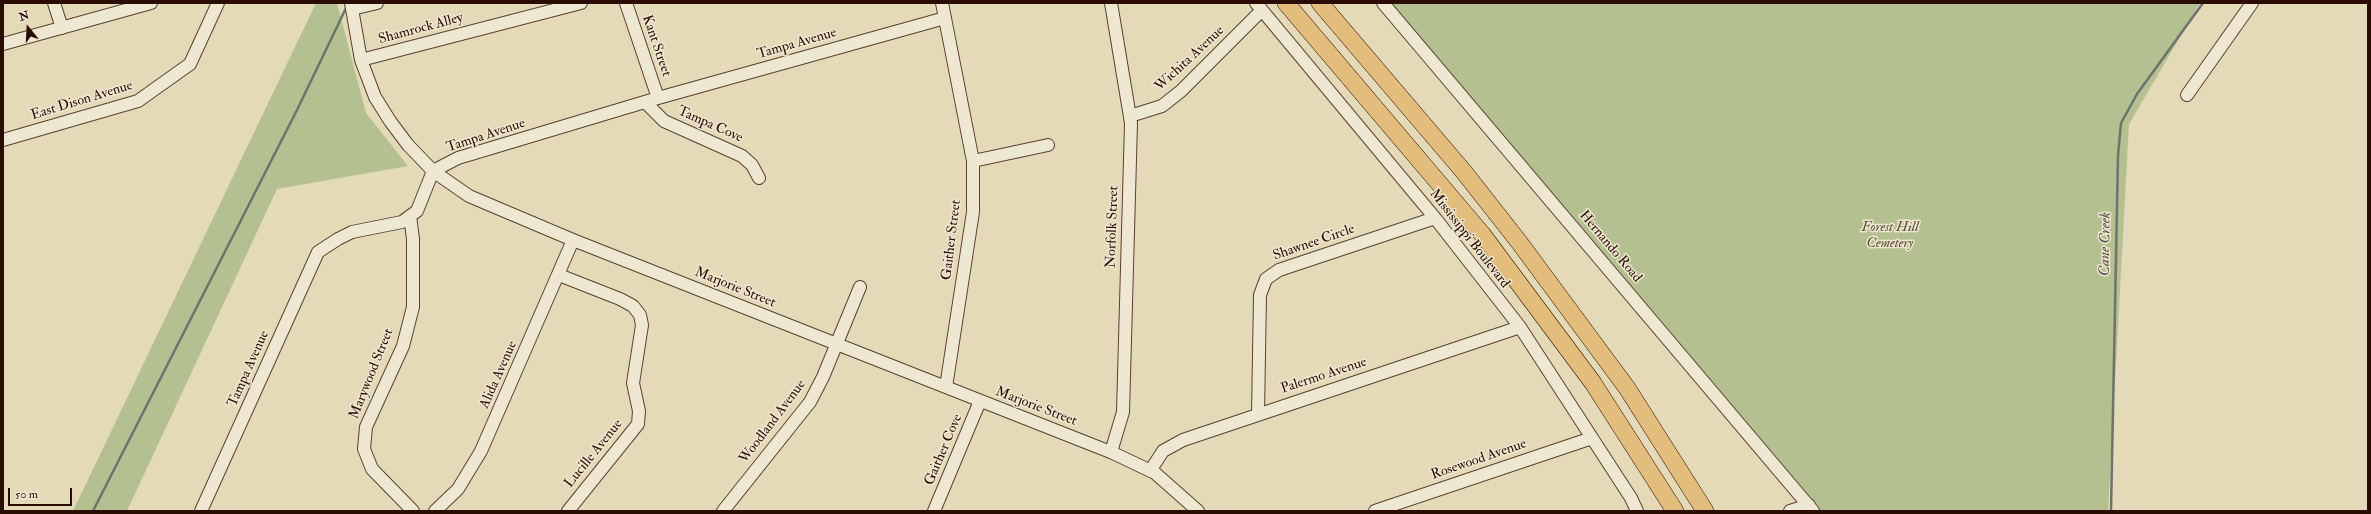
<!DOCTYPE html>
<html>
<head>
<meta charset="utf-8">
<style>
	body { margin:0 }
	#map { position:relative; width:2371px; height:514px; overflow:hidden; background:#e5dab8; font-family:"IM FELL Double Pica",serif }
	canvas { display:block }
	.frame { position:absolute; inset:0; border:4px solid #2b0c00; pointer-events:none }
	.north { position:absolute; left:8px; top:8px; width:40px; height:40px; -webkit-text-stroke:3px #eee7d1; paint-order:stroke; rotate:342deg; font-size:11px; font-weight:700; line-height:16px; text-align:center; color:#2b0c00 }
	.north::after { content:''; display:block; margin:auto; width:14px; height:18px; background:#2b0c00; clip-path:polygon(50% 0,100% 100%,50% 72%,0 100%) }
	.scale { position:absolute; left:8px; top:488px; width:64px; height:18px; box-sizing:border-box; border:2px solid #2b0c00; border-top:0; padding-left:5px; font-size:12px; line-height:14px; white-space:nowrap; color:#2b0c00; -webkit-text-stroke:3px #eee7d1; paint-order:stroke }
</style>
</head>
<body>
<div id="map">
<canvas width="2371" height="514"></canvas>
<div class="frame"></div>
<div class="north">N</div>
<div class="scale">50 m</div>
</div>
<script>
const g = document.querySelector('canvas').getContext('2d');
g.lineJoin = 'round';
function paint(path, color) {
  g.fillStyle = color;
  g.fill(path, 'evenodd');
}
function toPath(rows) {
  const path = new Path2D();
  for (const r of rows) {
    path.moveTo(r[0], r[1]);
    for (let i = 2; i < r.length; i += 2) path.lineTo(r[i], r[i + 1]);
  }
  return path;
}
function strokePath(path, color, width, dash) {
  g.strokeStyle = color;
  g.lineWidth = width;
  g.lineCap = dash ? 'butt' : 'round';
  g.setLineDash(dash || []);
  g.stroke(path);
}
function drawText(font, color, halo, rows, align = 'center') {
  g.font = font + ' "IM FELL Double Pica",serif';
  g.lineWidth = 3;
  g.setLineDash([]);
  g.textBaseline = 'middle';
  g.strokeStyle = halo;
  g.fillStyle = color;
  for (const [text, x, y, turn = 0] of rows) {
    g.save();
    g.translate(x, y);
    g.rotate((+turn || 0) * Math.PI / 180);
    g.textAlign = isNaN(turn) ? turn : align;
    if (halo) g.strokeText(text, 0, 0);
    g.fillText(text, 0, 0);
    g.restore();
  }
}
const green = toPath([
	[316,3,337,3,366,113,408,166,277,189,127,511,73,511],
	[1389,3,2200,3,2129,124,2108,511,1819,511]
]);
const stream = toPath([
	[93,511,297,110,347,6],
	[2111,511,2118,156,2121,123,2137,94,2203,3]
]);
const minor = toPath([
	[54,3,62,28],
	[351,3,361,60,375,97,390,121,408,145,433,171,469,196,573,240,1113,453,1155,473,1198,511],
	[626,3,658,98],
	[942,3,973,161,973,212,946,387],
	[1111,3,1131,123,1123,412,1111,452],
	[1256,3,1435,218,1520,327,1631,498,1637,511],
	[1383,3,1813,511],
	[352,9,377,3],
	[3,44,151,3],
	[361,60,581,3],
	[2187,95,2252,3],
	[646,103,664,121,742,156,752,165,759,178],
	[1130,116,1162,106,1181,91,1262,10],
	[3,140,138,101,190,64,218,3],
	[973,161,1048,145],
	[410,216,413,239,413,307,403,346,366,427,364,449,372,469,413,511],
	[559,275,620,299,633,306,640,315,642,325,633,383,639,411,638,424,568,511],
	[1258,414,1260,295,1266,279,1279,270,1435,218],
	[1150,471,1163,451,1183,440,1520,327],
	[201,511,318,252,338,239,352,232,402,222,417,211,433,171,458,158,658,98,945,18],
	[435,511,458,489,481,451,573,240],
	[723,511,810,402,823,377,860,287],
	[934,511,980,401],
	[1375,511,1592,438],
	[1790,511,1809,505]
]);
const highway = toPath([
	[1286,3,1482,234,1593,383,1675,511],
	[1320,3,1464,172,1519,242,1627,388,1705,511]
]);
const streetNames = [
	["Shamrock Alley",421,29,-15],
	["Tampa Avenue",797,44,-16],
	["Kant Street",656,46,71],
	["Wichita Avenue",1190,59,-43],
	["East Dison Avenue",82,101,-17],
	["Tampa Cove",710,125,24],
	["Tampa Avenue",486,136,-18],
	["Norfolk Street",1113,227,-88],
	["Mississippi Boulevard",1469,239,52],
	["Gaither Street",952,240,-83],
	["Shawnee Circle",1314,243,-19],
	["Hernando Road",1610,247,50],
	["Marjorie Street",735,288,22],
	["Tampa Avenue",249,369,-66],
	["Marywood Street",372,374,-68],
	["Alida Avenue",499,375,-66],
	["Palermo Avenue",1324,376,-18],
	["Marjorie Street",1036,407,21],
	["Woodland Avenue",773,422,-53],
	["Gaither Cove",944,450,-67],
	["Lucille Avenue",594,454,-51],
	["Rosewood Avenue",1479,460,-19]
];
const parkNames = [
	["Forest Hill",1890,228],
	["Cemetery",1890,244]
];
const waterNames = [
	["Cane Creek",2106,244,-89]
];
paint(green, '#b4c08f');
strokePath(stream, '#6d736f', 2.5);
strokePath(minor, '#5a402e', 14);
strokePath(highway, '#2b0c00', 18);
strokePath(minor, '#eee7d1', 12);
strokePath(highway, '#e2bd7c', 17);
drawText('14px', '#2b0c00', '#eee7d1', streetNames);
drawText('italic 14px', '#5b4b32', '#eee7d1', parkNames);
drawText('italic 15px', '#524841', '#eee7d1', waterNames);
</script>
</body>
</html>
